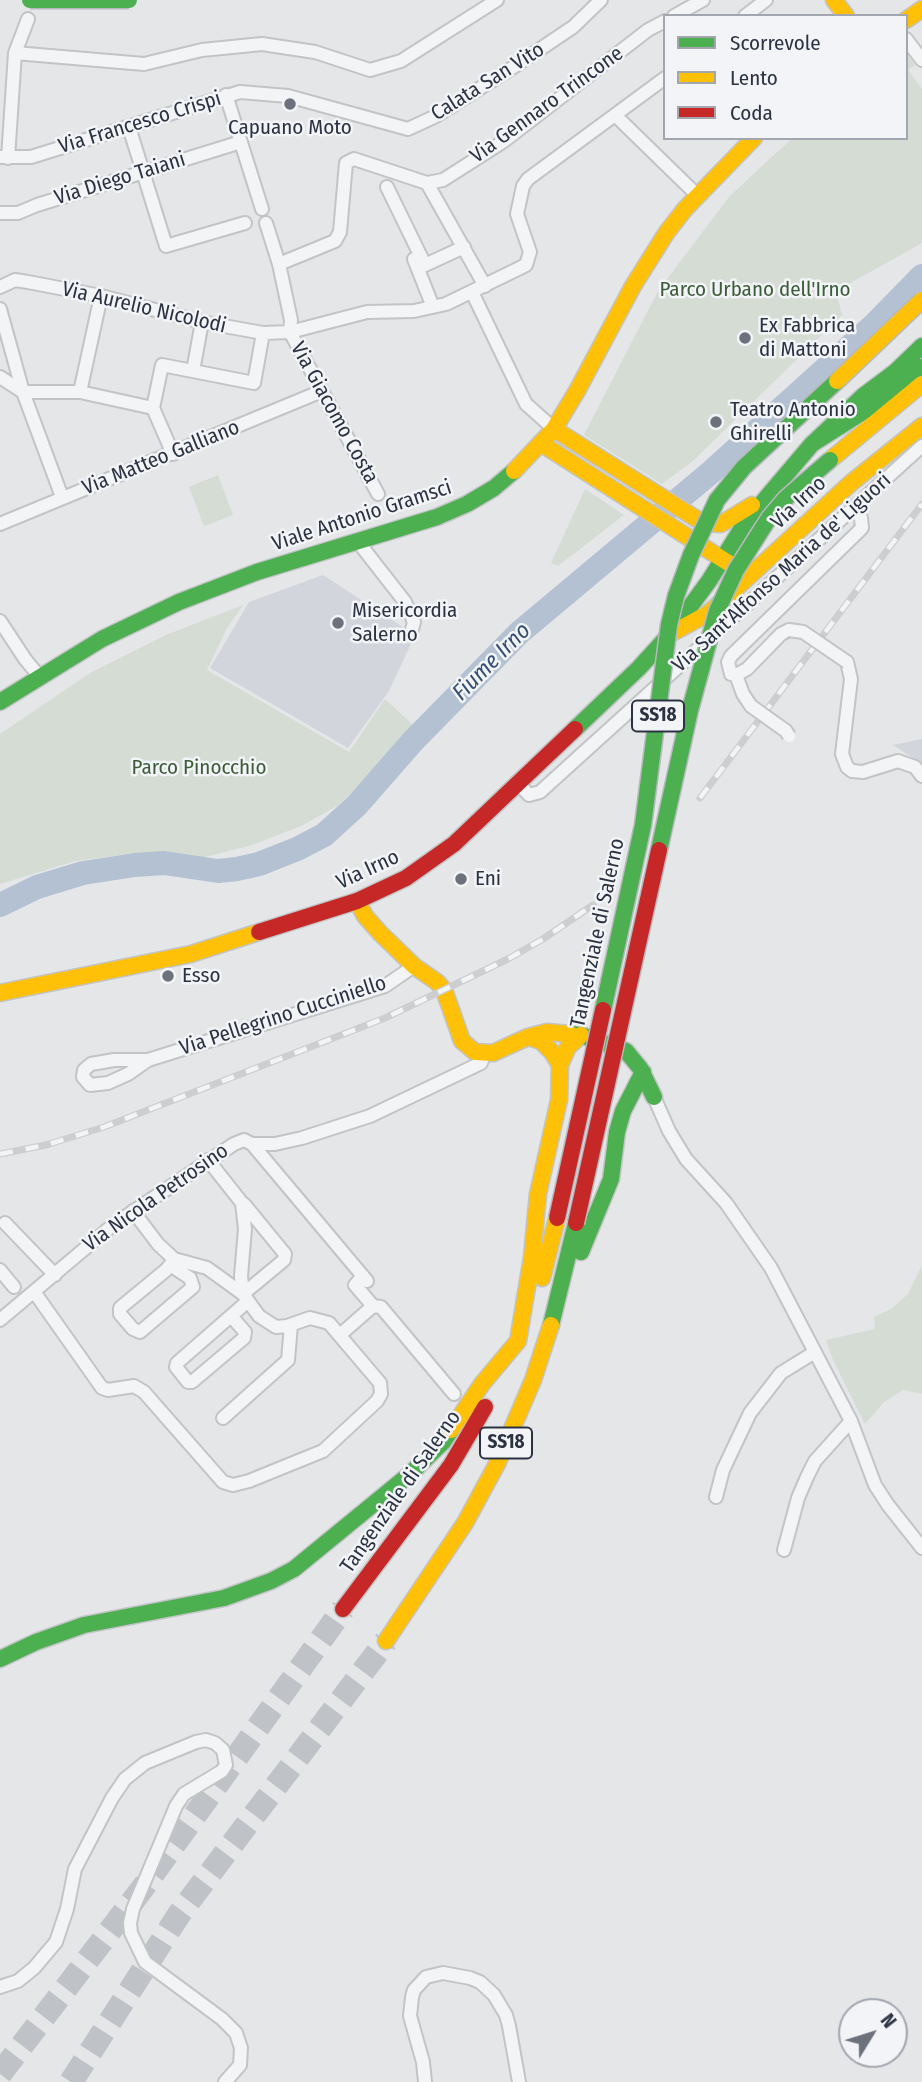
<!DOCTYPE html>
<html>
<head>
<meta charset="utf-8">
<style>
	body { margin:0 }
	#map { position:relative; width:922px; height:2082px; overflow:hidden; background:#e4e6e8; font-family:"Fira Sans Condensed",sans-serif }
	canvas { display:block }
	.legend { position:absolute; left:663px; top:14px; width:245px; height:126px; box-sizing:border-box; background:#f2f4f7; border:2px solid #a2a6af; margin:0; padding:9px 12px; list-style:none; font-size:21px; color:#2b3242 }
	.legend li { display:flex; align-items:center; gap:14px; height:35px }
	.legend b { width:35px; border:2px solid #a2a6af }
	.north { position:absolute; left:838px; top:1998px; width:70px; height:70px; box-sizing:border-box; background:#f2f4f7; border:2px solid #a2a6af; border-radius:50%; rotate:52deg; font-size:19px; font-weight:700; line-height:28px; text-align:center; color:#2b3242 }
	.north::after { content:''; display:block; margin:auto; width:24px; height:32px; background:#6c717c; clip-path:polygon(50% 0,100% 100%,50% 72%,0 100%) }
</style>
</head>
<body>
<div id="map">
<canvas width="922" height="2082"></canvas>
<ul class="legend">
<li><b style="height:9px;background:#4caf50"></b>Scorrevole</li>
<li><b style="height:9px;background:#ffc107"></b>Lento</li>
<li><b style="height:9px;background:#c62828"></b>Coda</li>
</ul>
<div class="north">N</div>
</div>
<script>
const g = document.querySelector('canvas').getContext('2d');
g.lineJoin = 'round';
function paint(path, color) {
  g.fillStyle = color;
  g.fill(path, 'evenodd');
}
function toPath(rows) {
  const path = new Path2D();
  for (const r of rows) {
    path.moveTo(r[0], r[1]);
    for (let i = 2; i < r.length; i += 2) path.lineTo(r[i], r[i + 1]);
  }
  return path;
}
function strokePath(path, color, width, dash) {
  g.strokeStyle = color;
  g.lineWidth = width;
  g.lineCap = dash ? 'butt' : 'round';
  g.setLineDash(dash || []);
  g.stroke(path);
}
function drawText(font, color, halo, rows, align = 'center') {
  g.font = font + ' "Fira Sans Condensed",sans-serif';
  g.lineWidth = 5;
  g.setLineDash([]);
  g.textBaseline = 'middle';
  g.strokeStyle = halo;
  g.fillStyle = color;
  for (const [text, x, y, turn = 0] of rows) {
    g.save();
    g.translate(x, y);
    g.rotate((+turn || 0) * Math.PI / 180);
    g.textAlign = isNaN(turn) ? turn : align;
    if (halo) g.strokeText(text, 0, 0);
    g.fillText(text, 0, 0);
    g.restore();
  }
}
const built = toPath([
	[323,575,415,635,389,691,348,748,210,668,249,602],
	[922,739,922,764,893,745]
]);
const green = toPath([
	[906,54,915,65,908,70,922,89,922,243,836,291,842,315,694,460,662,484,584,435,658,291,729,197,776,153,793,138,906,138],
	[218,475,233,515,204,526,189,487],
	[585,489,624,515,558,566,551,563],
	[243,605,227,628,207,670,349,752,385,699,415,727,395,753,337,806,301,826,252,845,201,858,129,854,75,861,0,884,0,734,90,673,166,635],
	[922,1265,922,1394,903,1390,884,1402,865,1424,833,1360,826,1340,875,1329,874,1317,891,1309,908,1294]
]);
const river = toPath([
	[0,905,37,887,83,873,135,865,164,863,218,871,237,869,259,864,297,849,324,835,357,805,413,741,519,633,710,473,874,325,922,276]
]);
const highwayTunnel = toPath([
	[0,2074,142,1889,343,1609],
	[71,2082,180,1913,386,1641]
]);
const street = toPath([
	[674,16,703,0],
	[745,16,766,0],
	[906,39,922,60],
	[15,53,144,64,202,50,262,44,315,52,370,70,401,61,497,0],
	[226,95,262,209],
	[615,115,697,195],
	[129,127,166,246,245,223],
	[0,157,31,157,240,92,288,96,408,129,436,116,515,66,573,27,601,0],
	[8,158,15,53,28,19],
	[427,183,485,286],
	[387,187,425,265,464,247],
	[0,213,18,213,37,205,241,142],
	[266,223,279,264,291,320,290,332],
	[414,259,433,307],
	[279,264,335,241,340,232,346,163,354,159,427,183,443,180,504,141,648,30,665,21],
	[0,287,15,280,28,282,101,296,202,322,263,333,290,332,367,312,414,311,446,304,526,265,530,252,517,214,523,186,528,179,665,78],
	[472,292,526,404,554,429],
	[0,309,23,392,62,497],
	[290,332,378,494],
	[193,371,202,322],
	[0,377,23,392],
	[23,392,80,392,153,408,173,454],
	[80,392,101,296],
	[153,408,162,365,254,383,263,333],
	[0,524,322,391],
	[359,543,405,602,414,622,411,633],
	[0,621,25,659,39,676],
	[789,630,781,634,747,669,736,675,731,674,728,662,731,656,862,528,861,518,857,513,850,512],
	[847,662,851,679,842,754,847,767,852,771,863,772,898,761,915,767,922,776],
	[736,675,743,694,751,706],
	[517,782,529,795,540,792,922,446],
	[148,1060,114,1060,91,1064,84,1070,83,1077,90,1085,108,1083,128,1074,148,1060,385,986,414,966],
	[654,1097,669,1131,686,1159,726,1203,771,1268,851,1421,875,1485,888,1505,922,1548],
	[252,1144,367,1281],
	[133,1211,158,1244,174,1259,207,1268,243,1294,284,1260,285,1254,244,1204],
	[5,1223,55,1275],
	[170,1265,190,1278,193,1287,140,1332,133,1329,120,1314,120,1308,166,1270,170,1265,174,1259],
	[0,1270,14,1287],
	[363,1276,355,1285,373,1306],
	[35,1293,102,1388,108,1390,134,1386,144,1392,223,1482,233,1485,249,1481,323,1451,377,1401,381,1394,380,1383,329,1323,310,1318,287,1326,276,1327,259,1316,243,1294,241,1276,245,1229,242,1203,208,1160],
	[231,1316,245,1332,244,1338,192,1382,188,1382,176,1367,177,1363,248,1301],
	[0,1320,113,1225,234,1144,244,1140,252,1144,275,1144,302,1138,370,1116,481,1063,484,1054],
	[341,1334,373,1306,381,1307,454,1394],
	[223,1418,288,1360,291,1325],
	[716,1497,723,1470,750,1413,781,1373,815,1352],
	[784,1550,798,1498,807,1477,815,1461,851,1421],
	[0,1987,18,1981,34,1968,56,1942,67,1909,75,1869,112,1798,125,1779,145,1763,196,1742,206,1740,215,1743,223,1750,226,1765,222,1771,184,1794,176,1806,133,1909,130,1923,131,1933,145,1962,222,2019,236,2033,241,2048,240,2065,225,2082],
	[425,2082,423,2062,410,2016,412,1997,414,1990,426,1977,443,1973,470,1978,480,1982,494,1995,506,2015,509,2026,519,2082]
]);
const fast = toPath([
	[812,444,863,396,895,372,922,346],
	[0,702,102,639,179,602,257,572,437,517,467,504,494,488,514,471],
	[575,729,639,668,670,634,709,581,745,523,812,444,866,410,922,367],
	[570,1034,581,1035,626,1051,640,1068,654,1097],
	[581,1252,611,1179,617,1132,623,1111,643,1072],
	[551,1325,576,1223],
	[84,1625,224,1598,271,1581,294,1569,410,1474,443,1442,451,1430],
	[0,1659,36,1642,84,1625]
]);
const slow = toPath([
	[834,0,846,16],
	[906,20,922,9],
	[554,429,703,523,721,524,752,505],
	[542,444,730,564],
	[830,460,922,384],
	[514,471,554,429,577,391,633,286,667,232,685,209,754,138],
	[674,632,709,613,851,483,922,426],
	[357,901,365,916,380,933,414,966,437,982,444,990,462,1041,475,1052,493,1053,528,1037,547,1032,570,1034],
	[0,993,191,954,259,932],
	[528,1037,541,1041,552,1052,560,1065],
	[542,1278,557,1218],
	[451,1430,482,1384,518,1341,532,1257,538,1194,559,1100,560,1065,568,1047,581,1035],
	[386,1641,465,1523,497,1464,533,1380,551,1325]
]);
const jam = toPath([
	[259,932,357,901,406,878,454,844,575,729],
	[343,1609,451,1465,485,1407]
]);
const rail = toPath([
	[700,798,922,504],
	[0,1154,46,1145,104,1127,385,1018,508,959,543,939,593,905]
]);
const streetBridge = toPath([
	[789,630,803,632,847,662],
	[751,706,786,731,789,736]
]);
const fastBridge = toPath([
	[30,0,129,0],
	[659,850,690,710,717,611,736,570,769,518,786,498,830,460],
	[603,1010,643,825,669,625,676,596,691,555,717,500,744,467,837,381]
]);
const slowBridge = toPath([
	[837,381,922,300]
]);
const jamBridge = toPath([
	[557,1218,603,1010],
	[576,1223,659,850]
]);
const markers = [
	[290,104,7,"#6c717c"],
	[745,338,7,"#6c717c"],
	[716,422,7,"#6c717c"],
	[338,623,7,"#6c717c"],
	[461,879,7,"#6c717c"],
	[168,976,7,"#6c717c"]
];
const shields = [
	[658,716,52],
	[506,1443,52]
];
const shieldNames = [
	["SS18",658,716],
	["SS18",506,1443]
];
const streetNames = [
	["Calata San Vito",488,82,-32],
	["Via Gennaro Trincone",547,105,-36],
	["Via Francesco Crispi",140,123,-17],
	["Via Diego Taiani",120,179,-17],
	["Via Aurelio Nicolodi",144,308,13],
	["Via Giacomo Costa",334,413,61],
	["Via Matteo Galliano",161,458,-22],
	["Via Irno",799,503,-43],
	["Viale Antonio Gramsci",362,516,-18],
	["Via Sant'Alfonso Maria de' Liguori",782,573,-42],
	["Via Irno",368,870,-25],
	["Tangenziale di Salerno",598,933,-78],
	["Via Pellegrino Cucciniello",283,1016,-18],
	["Via Nicola Petrosino",156,1198,-35],
	["Tangenziale di Salerno",401,1492,-55]
];
const poiNames = [
	["Capuano Moto",290,128,"center"],
	["Ex Fabbrica",759,326],
	["di Mattoni",759,350],
	["Teatro Antonio",730,410],
	["Ghirelli",730,434],
	["Misericordia",352,611],
	["Salerno",352,635],
	["Eni",475,879],
	["Esso",182,976]
];
const parkNames = [
	["Parco Urbano dell'Irno",755,290],
	["Parco Pinocchio",199,768]
];
const waterNames = [
	["Fiume Irno",492,662,-45]
];
paint(built, '#d2d5db');
paint(green, '#d4dcd4');
strokePath(river, '#b4c1d2', 24);
strokePath(highwayTunnel, '#bfc2c7', 24, [24, 12]);
strokePath(street, '#c2c4c6', 16);
strokePath(fast, '#c2c4c6', 19);
strokePath(slow, '#c2c4c6', 19);
strokePath(jam, '#c2c4c6', 19);
strokePath(street, '#f3f4f5', 12);
strokePath(fast, '#4caf50', 16);
strokePath(slow, '#ffc107', 16);
strokePath(jam, '#c62828', 16);
strokePath(rail, '#cdced0', 7);
strokePath(rail, '#f2f4f7', 4.5, [13]);
strokePath(streetBridge, '#c2c4c6', 16, []);
strokePath(fastBridge, '#b6b9bd', 19, []);
strokePath(slowBridge, '#b6b9bd', 19, []);
strokePath(jamBridge, '#b6b9bd', 19, []);
strokePath(streetBridge, '#f3f4f5', 12);
strokePath(fastBridge, '#4caf50', 16);
strokePath(slowBridge, '#ffc107', 16);
strokePath(jamBridge, '#c62828', 16);
for (const [x, y, r, color] of markers) {
  const dot = new Path2D();
  dot.arc(x, y, r, 0, 2 * Math.PI);
  g.fillStyle = color;
  g.fill(dot);
  strokePath(dot, '#f2f4f7', 2.5);
}
for (const [x, y, w] of shields) {
  const box = new Path2D();
  box.roundRect(x - w / 2, y - 15.5, w, 31, 5);
  g.fillStyle = '#f2f4f7';
  g.fill(box);
  strokePath(box, '#2b3242', 2);
}
drawText('bold 19px', '#2b3242', null, shieldNames);
drawText('21px', '#2b3242', '#f2f4f7', streetNames);
drawText('21px', '#2b3242', '#f2f4f7', poiNames, 'left');
drawText('21px', '#3d5d38', '#f2f4f7', parkNames);
drawText('italic 23px', '#364f75', '#f2f4f7', waterNames);
</script>
</body>
</html>
